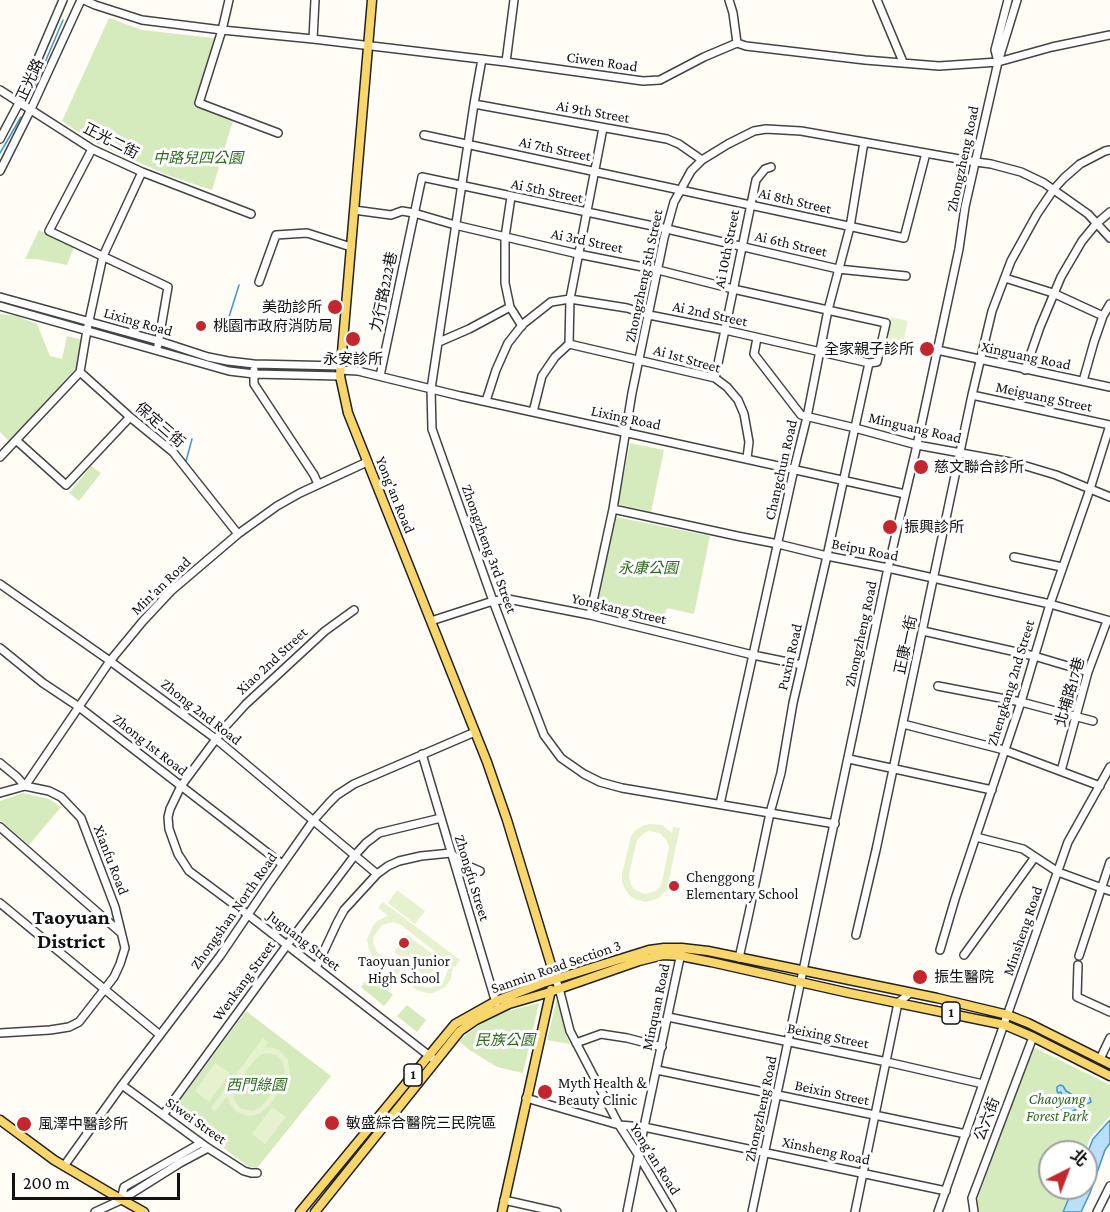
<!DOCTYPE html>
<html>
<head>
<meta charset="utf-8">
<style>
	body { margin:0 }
	#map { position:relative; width:1110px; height:1212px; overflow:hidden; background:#fffdf5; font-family:"Crimson Pro","Noto Sans TC",serif }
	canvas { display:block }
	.north { position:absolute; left:1038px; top:1140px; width:60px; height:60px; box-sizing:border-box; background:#fff; border:2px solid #a0a0a0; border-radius:50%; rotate:42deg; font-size:16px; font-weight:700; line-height:24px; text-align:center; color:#111 }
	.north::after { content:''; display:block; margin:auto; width:21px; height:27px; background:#c4262e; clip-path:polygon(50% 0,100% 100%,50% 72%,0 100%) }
	.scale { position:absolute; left:12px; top:1173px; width:168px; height:27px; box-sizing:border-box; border:3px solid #111; border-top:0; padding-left:8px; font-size:18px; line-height:21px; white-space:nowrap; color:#111; -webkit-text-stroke:4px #fff; paint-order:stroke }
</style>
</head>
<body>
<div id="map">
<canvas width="1110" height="1212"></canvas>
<div class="north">北</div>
<div class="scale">200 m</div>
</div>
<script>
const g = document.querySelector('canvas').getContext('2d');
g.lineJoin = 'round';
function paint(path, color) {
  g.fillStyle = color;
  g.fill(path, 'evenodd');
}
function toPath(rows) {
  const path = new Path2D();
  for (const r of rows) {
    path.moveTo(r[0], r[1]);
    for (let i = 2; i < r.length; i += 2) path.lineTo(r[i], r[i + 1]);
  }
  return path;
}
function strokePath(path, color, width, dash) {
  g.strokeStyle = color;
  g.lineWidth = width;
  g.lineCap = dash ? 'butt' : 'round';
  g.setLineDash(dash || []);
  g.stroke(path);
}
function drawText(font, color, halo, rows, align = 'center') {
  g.font = font + ' "Crimson Pro","Noto Sans TC",serif';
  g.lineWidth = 6;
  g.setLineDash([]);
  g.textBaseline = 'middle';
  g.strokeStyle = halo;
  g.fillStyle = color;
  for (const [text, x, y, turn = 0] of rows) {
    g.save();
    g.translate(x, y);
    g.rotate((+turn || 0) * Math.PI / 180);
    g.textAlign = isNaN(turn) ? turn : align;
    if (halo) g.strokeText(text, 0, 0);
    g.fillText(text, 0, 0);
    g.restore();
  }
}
const green = toPath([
	[109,18,142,30,214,38,216,41,194,107,232,117,233,121,212,190,167,175,93,142,62,121],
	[39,230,74,247,67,265,36,259,25,259],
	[0,314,16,316,37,324,50,356,62,359,67,336,79,339,82,342,76,368,9,441,0,432],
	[630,443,664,450,651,512,618,504],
	[91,466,101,473,79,501,69,493],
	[616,517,710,536,694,614,667,608,661,625,596,607],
	[23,793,49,799,61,807,29,845,0,820,0,801],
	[369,976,393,995,384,1006,361,987],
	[557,998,566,1035,570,1044,547,1040],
	[539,1003,523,1073,497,1067,468,1049,459,1041,468,1033,488,1019,508,1011],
	[407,1005,426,1020,417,1032,397,1016],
	[246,1011,331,1076,257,1168,249,1167,173,1110],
	[1033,1047,1110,1085,1110,1116,1090,1138,1085,1152,1050,1152,1050,1188,1072,1188,1062,1212,977,1212,977,1200,1031,1049]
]);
const pitch = toPath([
	[891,317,908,321,902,347,886,343],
	[650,824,662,825,672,833,673,827,680,828,667,889,659,898,650,901,645,902,634,899,629,895,625,889,622,882,622,874,631,836,636,830,642,826],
	[649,831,660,833,667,841,669,847,662,882,660,887,656,891,645,894,635,890,631,885,629,875,637,840,644,833],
	[397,890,425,911,415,924,388,903],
	[383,902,460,960,455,967,453,966,451,979,445,987,433,993,427,993,417,990,373,957,369,950,367,939,373,926,377,921,388,916,378,908],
	[393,922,401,925,442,957,446,961,448,970,444,980,439,985,430,988,420,986,377,952,373,942,374,936,382,925],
	[407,935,441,960,427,978,394,952],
	[263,1038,268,1042,265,1047,274,1048,280,1051,288,1060,290,1074,288,1080,268,1107,259,1114,248,1116,237,1112,230,1104,227,1096,215,1112,211,1108],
	[266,1053,277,1055,283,1062,285,1073,283,1078,262,1106,253,1111,243,1109,239,1107,234,1099,233,1093,235,1086,257,1057],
	[215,1063,230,1073,209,1102,195,1091],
	[272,1107,286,1117,265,1144,252,1134]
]);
const water = toPath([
	[1060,1085,1063,1086,1066,1091,1076,1097,1090,1098,1091,1102,1073,1111,1070,1118,1068,1117,1061,1111,1060,1095,1062,1095,1061,1092,1058,1093,1057,1091,1057,1087,1060,1085],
	[1110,1120,1110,1143,1105,1150,1090,1193,1081,1212,1063,1212,1073,1188,1086,1188,1086,1156,1093,1139,1110,1120]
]);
const stream = toPath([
	[32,93,63,20],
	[0,153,21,117],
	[228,320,239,285],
	[186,461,192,439]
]);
const minor = toPath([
	[84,0,95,5,142,20,222,30,313,39,506,62,643,81,660,80,704,57,737,43,746,46,865,60,939,66,998,62,1052,47,1110,35],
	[229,0,222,30,199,103,278,133],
	[729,0,733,13,737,43],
	[877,0,903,62],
	[313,39,315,0],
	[482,59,474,104,431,389,432,429,493,601,544,735,561,758,584,774,600,782,622,788,835,824],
	[506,62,514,0],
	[998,62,995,50,1008,0],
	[0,90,92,149,142,172,251,214],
	[474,104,667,139,679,144,702,160],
	[424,135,904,238,926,153],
	[0,139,19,103,63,0],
	[92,149,49,231,168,287,158,345],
	[0,171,31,109,81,0],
	[511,197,505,237,505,283,510,307,522,326],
	[354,210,391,215,402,211,414,213,455,225,578,254,658,270,733,289,886,323,877,362,869,363,725,330,649,315,627,308,570,299,551,302,523,324,508,343,496,370,486,401],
	[1005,278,1053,293,1103,316],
	[259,282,276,235,307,233,351,247],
	[0,297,159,341,208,357,228,361,254,364,341,366],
	[0,306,229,371,254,374,340,376],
	[757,338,754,354,801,415,855,428,917,445,1016,463,1056,475,1110,497],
	[439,342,469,329,510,307],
	[569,344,570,299,603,128],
	[937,350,1110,387],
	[254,370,254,384,314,475,318,484],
	[340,370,358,371,460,396,905,494],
	[1025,370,1040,327,1061,277,1082,241,1096,224,1110,212],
	[80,372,130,417,173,452,238,534],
	[380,376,422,177,667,229,838,269,906,276],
	[715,378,756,180,765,169,771,167],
	[1083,381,1094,342,1103,316,1110,304],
	[972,395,1110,425],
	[533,412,542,376,555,357,569,344,715,378,727,387,738,400,744,414,749,442,747,458],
	[16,440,66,485,130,417],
	[0,457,80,372,87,330,103,256,142,172],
	[613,509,737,536,778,544,827,556,888,568,1050,604,1110,621],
	[1014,557,1062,567],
	[0,584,110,661,216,739,377,874],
	[354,610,325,631,246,704,225,727,181,786,170,809,168,817,169,829,178,854,189,871,247,914,436,1061],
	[590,615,613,509,632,393,664,238,674,202,691,171,702,160,728,144,754,131,766,129,801,131,976,162,991,164,1021,172,1044,183,1088,214,1110,238],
	[431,621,493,601,508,599,590,615,753,655,802,665],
	[923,631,1034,656,1088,672],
	[0,648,43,683,79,707,282,864],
	[938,686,1021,702,1093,721],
	[903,724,1004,750,1100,786],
	[422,754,496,1003],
	[849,759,992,790],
	[0,763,17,777,25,786],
	[1061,771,1088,672,1107,621],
	[25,786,110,661,143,621,171,591,238,534,277,506,300,493,367,462],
	[0,793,25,786,49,791,61,797,81,818,115,907,125,948,120,964,114,977,79,1022,69,1027,50,1030,0,1033],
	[720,804,794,469,807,417,828,310,850,227,864,142],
	[0,827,120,932],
	[976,837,1023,849,1058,872,1110,891],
	[0,903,160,1035],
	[856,935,876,850,972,395,992,311,1011,261,1037,214,1054,189,1064,178,1080,164,1105,151,1110,150],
	[940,950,955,899,1021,702,1050,604,1090,489,1110,425],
	[964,955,1035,857],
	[1079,956,1110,862],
	[739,958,749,913,770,813,781,773,793,703,827,556,869,363],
	[1078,965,1077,997,1110,1012],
	[316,968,337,923,344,910,377,874,388,866,399,861,421,856,451,853,461,863,480,871],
	[555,978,559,988,570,1031,619,1125,639,1156,672,1212],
	[668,1017,887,1062,983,1084],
	[576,1043,601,1034,627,1038,662,1047],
	[1100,1059,1110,1038],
	[657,1070,966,1134],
	[122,1085,208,1148,244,1171,251,1173,257,1173],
	[526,1098,619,1125,644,1127,946,1191],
	[163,1115,287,945,355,855,366,843,379,833,441,818],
	[64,1166,122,1085,220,956,268,885,313,821,329,803,337,795,354,784,475,732],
	[121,1200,124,1187,201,1143],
	[504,1200,557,1212],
	[95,1212,121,1200,180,1163,208,1148],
	[627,1212,644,1127,681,953],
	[752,1212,888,568,917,445,959,249,965,207,998,62,1017,0],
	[855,1212,898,1003,910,993],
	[938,1212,1068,842,1110,767],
	[974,1212,972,1198,1033,1037],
	[1097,1212,1110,1186]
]);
const major = toPath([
	[372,0,340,376,348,413,487,762,507,820,555,978],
	[0,1120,54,1160,110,1193,144,1212],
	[300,1212,455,1024,496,1001,543,983,649,950,664,948,682,948,708,951,937,998,1008,1015,1028,1023,1110,1064],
	[315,1212,460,1031,476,1020,509,1004,550,992,639,961,663,955,681,956,711,962,849,993,1005,1025,1033,1037,1110,1076],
	[502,1212,551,990]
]);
const markers = [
	[335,307,8,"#c4262e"],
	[201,326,6,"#c4262e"],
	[353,339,8,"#c4262e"],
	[927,349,8,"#c4262e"],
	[921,467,8,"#c4262e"],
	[890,527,8,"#c4262e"],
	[674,886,6,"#c4262e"],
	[404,943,6,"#c4262e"],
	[920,977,8,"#c4262e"],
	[545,1092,8,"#c4262e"],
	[332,1123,8,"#c4262e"],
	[24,1124,8,"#c4262e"]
];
const shields = [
	[951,1013,18],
	[413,1075,18]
];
const shieldNames = [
	["1",951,1013],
	["1",413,1075]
];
const streetNames = [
	["Ciwen Road",602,62,8],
	["正光路",30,80,-65],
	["Ai 9th Street",593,112,10],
	["正光二街",111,141,27],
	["Ai 7th Street",555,149,12],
	["Zhongzheng Road",963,159,-78],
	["Ai 5th Street",547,191,12],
	["Ai 8th Street",795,201,13],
	["Ai 3rd Street",587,241,12],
	["Ai 6th Street",791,244,13],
	["Ai 10th Street",727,249,-79],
	["Zhongzheng 5th Street",644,276,-78],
	["力行路222巷",384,292,-78],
	["Ai 2nd Street",710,314,12],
	["Lixing Road",138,322,16],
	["Xinguang Road",1026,356,12],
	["Ai 1st Street",687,359,16],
	["Meiguang Street",1044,397,12],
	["Lixing Road",626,418,12],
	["保定三街",160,425,41],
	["Minguang Road",915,428,13],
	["Changchun Road",781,470,-77],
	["Yong'an Road",395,495,68],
	["Zhongzheng 3rd Street",489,549,70],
	["Beipu Road",865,550,11],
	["Min'an Road",161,586,-44],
	["Yongkang Street",619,609,13],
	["Zhongzheng Road",861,634,-78],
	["正康一街",906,645,-78],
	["Puxin Road",790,657,-77],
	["Xiao 2nd Street",272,661,-43],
	["Zhengkang 2nd Street",1011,683,-73],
	["北埔路17巷",1070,692,-74],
	["Zhong 2nd Road",201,712,38],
	["Zhong 1st Road",150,745,38],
	["Xianfu Road",111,860,69],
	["Zhongfu Street",472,878,73],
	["Zhongshan North Road",234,911,-55],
	["Minsheng Road",1023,931,-71],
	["Juguang Street",304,941,38],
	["Sanmin Road Section 3",556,967,-19],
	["Wenkang Street",244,981,-54],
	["Minquan Road",656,1007,-78],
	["Beixing Street",828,1036,11],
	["Beixin Street",832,1093,12],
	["Zhongzheng Road",761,1109,-78],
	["公六街",987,1119,-69],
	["Siwei Street",196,1121,35],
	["Xinsheng Road",826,1151,12],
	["Yong'an Road",655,1159,58]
];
const parkNames = [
	["中路兒四公園",198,158],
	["永康公園",648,568],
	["民族公園",505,1040],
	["西門綠園",256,1085],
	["Chaoyang",1057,1099],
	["Forest Park",1057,1116]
];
const poiNames = [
	["美劭診所",322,307,"right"],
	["桃園市政府消防局",213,326],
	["全家親子診所",914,349,"right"],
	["永安診所",353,359,"center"],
	["慈文聯合診所",934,467],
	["振興診所",904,527],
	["Chenggong",686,877],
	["Elementary School",686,894],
	["Taoyuan Junior",404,961,"center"],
	["High School",404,978,"center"],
	["振生醫院",934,977],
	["Myth Health &",558,1083],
	["Beauty Clinic",558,1100],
	["敏盛綜合醫院三民院區",346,1123],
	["風澤中醫診所",38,1124]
];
const districtNames = [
	["Taoyuan",71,918],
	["District",71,942]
];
paint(green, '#d5ebbd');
paint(pitch, '#e6f2cf');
paint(water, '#b9e0f7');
strokePath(water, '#3f96cf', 1.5);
strokePath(stream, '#3f96cf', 1.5);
strokePath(minor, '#444', 10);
strokePath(major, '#222', 11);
strokePath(minor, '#fff', 7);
strokePath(major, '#f9d66b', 8);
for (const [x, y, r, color] of markers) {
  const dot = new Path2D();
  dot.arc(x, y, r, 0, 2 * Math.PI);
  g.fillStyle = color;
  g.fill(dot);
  strokePath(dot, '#fff', 2);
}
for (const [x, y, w] of shields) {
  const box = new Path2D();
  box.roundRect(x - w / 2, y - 11, w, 22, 4.5);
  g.fillStyle = '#fff';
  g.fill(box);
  strokePath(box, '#111', 1.5);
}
drawText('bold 14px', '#111', null, shieldNames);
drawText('15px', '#111', '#fff', streetNames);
drawText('italic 15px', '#2f6b1f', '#fff', parkNames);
drawText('15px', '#111', '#fff', poiNames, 'left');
drawText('bold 21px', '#111', '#fff', districtNames);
</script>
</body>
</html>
